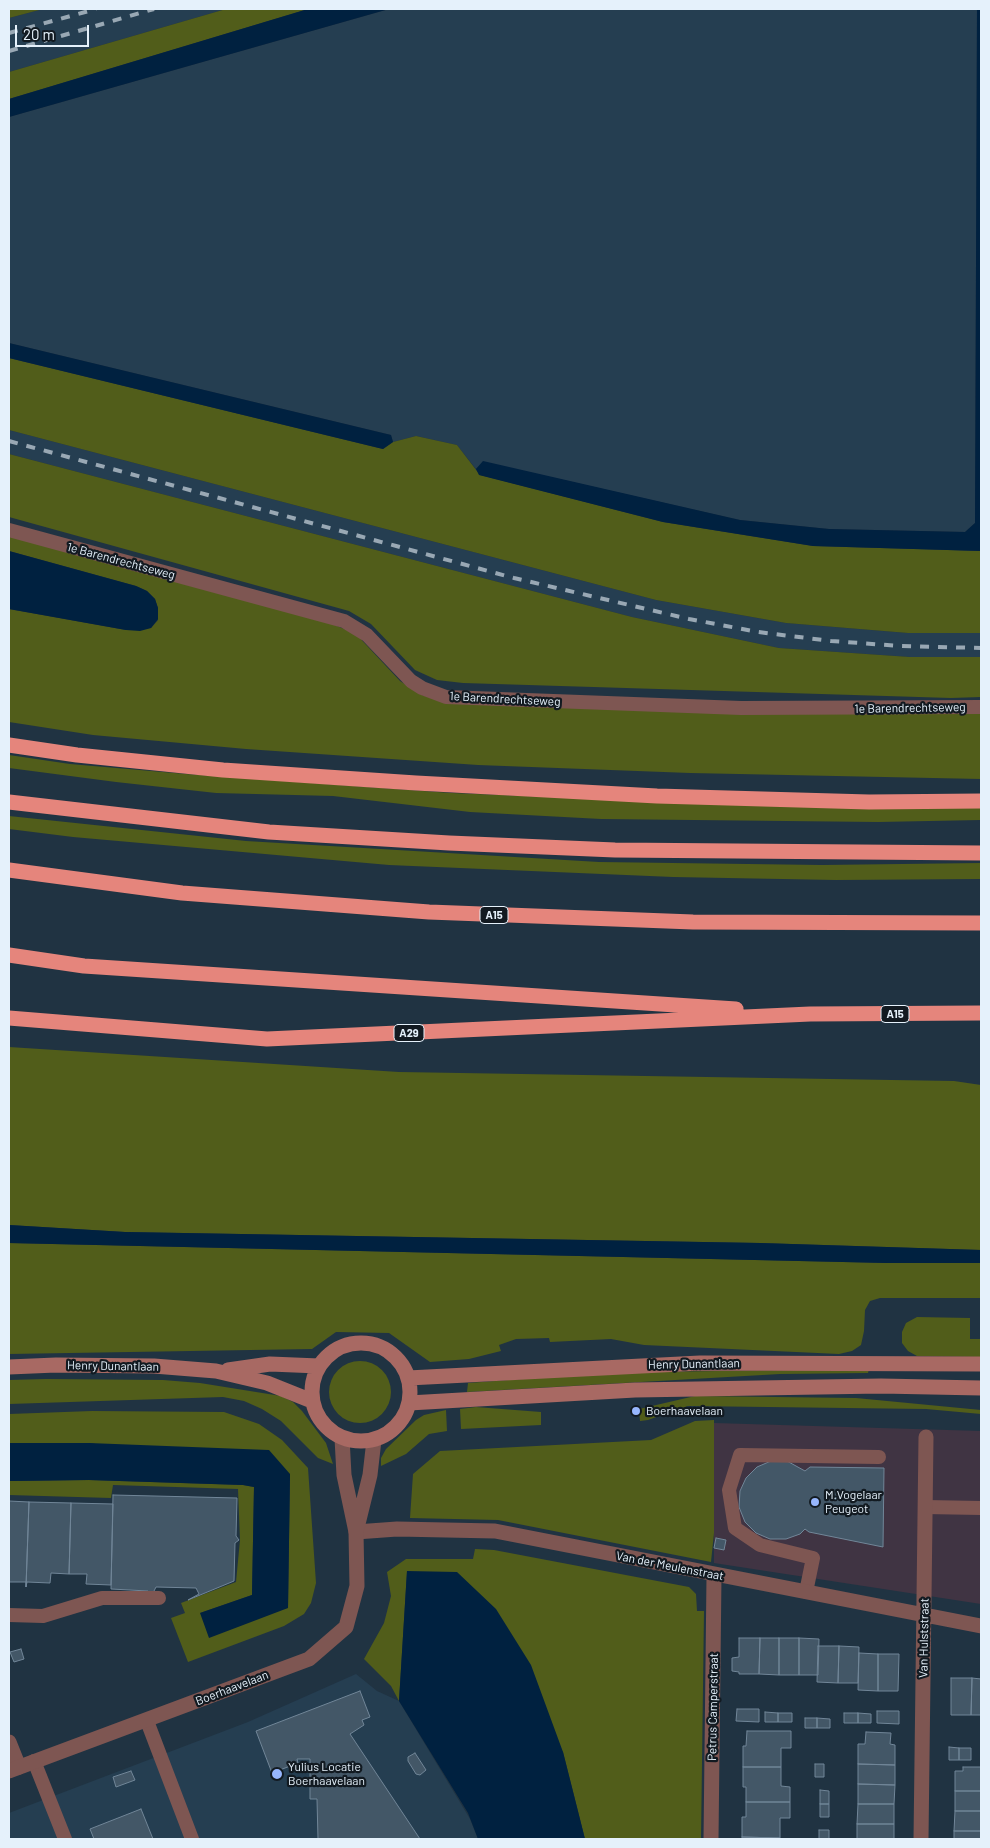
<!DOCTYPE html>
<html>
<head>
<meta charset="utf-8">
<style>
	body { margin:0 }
	#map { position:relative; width:990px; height:1848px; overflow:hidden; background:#203342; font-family:Barlow,sans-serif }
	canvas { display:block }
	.frame { position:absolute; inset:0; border:10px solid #e5f1fb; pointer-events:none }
	.scale { position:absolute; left:15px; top:25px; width:74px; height:22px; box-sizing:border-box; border:2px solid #e5f1fb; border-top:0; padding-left:6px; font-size:15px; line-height:18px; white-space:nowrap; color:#e5f1fb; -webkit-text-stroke:4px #121a21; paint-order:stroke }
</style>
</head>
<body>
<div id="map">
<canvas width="990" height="1848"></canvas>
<div class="frame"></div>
<div class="scale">20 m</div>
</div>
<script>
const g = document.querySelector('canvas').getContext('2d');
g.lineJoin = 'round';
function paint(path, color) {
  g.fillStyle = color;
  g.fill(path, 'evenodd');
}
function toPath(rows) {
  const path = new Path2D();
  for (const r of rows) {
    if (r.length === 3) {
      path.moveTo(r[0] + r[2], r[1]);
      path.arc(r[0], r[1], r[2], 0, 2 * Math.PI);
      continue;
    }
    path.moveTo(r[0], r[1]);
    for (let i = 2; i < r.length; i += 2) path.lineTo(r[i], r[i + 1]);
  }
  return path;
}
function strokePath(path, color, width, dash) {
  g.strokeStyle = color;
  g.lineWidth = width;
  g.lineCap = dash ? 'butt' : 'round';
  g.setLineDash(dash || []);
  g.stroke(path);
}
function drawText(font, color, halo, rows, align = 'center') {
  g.font = font + ' Barlow,sans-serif';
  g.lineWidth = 4.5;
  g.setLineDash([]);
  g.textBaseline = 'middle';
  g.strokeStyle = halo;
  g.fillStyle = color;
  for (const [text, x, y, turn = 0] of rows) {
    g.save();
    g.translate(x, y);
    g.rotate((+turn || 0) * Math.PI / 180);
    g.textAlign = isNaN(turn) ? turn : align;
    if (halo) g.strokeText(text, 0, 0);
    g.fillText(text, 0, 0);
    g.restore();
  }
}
const commercial = toPath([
	[714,1423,981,1431,981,1604,714,1563]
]);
const built = toPath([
	[43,9,226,9,9,72,9,18],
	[389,9,977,9,975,523,965,532,829,529,740,520,483,462,476,469,457,445,416,436,393,442,391,435,9,343,9,117],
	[9,430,656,600,786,623,908,633,981,633,981,657,910,657,779,648,632,617,9,454],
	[356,1674,377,1691,399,1701,470,1819,478,1839,9,1839,9,1813,248,1722]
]);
const green = toPath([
	[9,9,43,9,9,18],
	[226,9,308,9,9,99,9,72],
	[9,358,383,449,393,442,416,436,457,445,480,475,663,522,813,546,981,551,981,633,908,633,786,623,656,600,9,430],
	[9,454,632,617,779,648,910,657,981,657,981,697,951,698,463,683,437,680,415,670,371,624,349,611,9,517],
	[9,535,330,623,356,634,400,681,422,695,439,700,981,713,981,779,690,773,478,765,246,749,93,735,9,722,9,609,126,630,151,628,158,620,158,608,155,599,147,591,136,586,9,551],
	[9,755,70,764,186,774,451,793,676,802,981,807,981,820,878,822,601,819,470,812,333,796,216,793,116,782,9,768],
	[9,816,246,841,599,862,822,865,981,863,981,879,836,880,673,877,389,865,73,837,9,829],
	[9,1047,399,1072,954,1081,981,1085,981,1250,760,1243,125,1232,9,1225],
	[9,1243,887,1263,981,1263,981,1298,880,1298,870,1301,865,1310,864,1331,861,1345,852,1351,839,1354,644,1345,611,1339,550,1342,549,1338,516,1339,499,1345,501,1351,469,1359,430,1362,389,1333,336,1332,312,1349,9,1354],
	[917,1317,970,1318,970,1339,981,1339,981,1357,917,1356,908,1351,902,1343,902,1332,906,1323],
	[360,1392,31],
	[869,1369,868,1373,780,1374,467,1392,468,1383,550,1377,644,1372],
	[46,1379,163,1380,200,1383,281,1396,293,1402,302,1411,326,1443,333,1464,318,1458,281,1421,262,1409,244,1401,223,1397,9,1404,9,1380],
	[695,1396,856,1398,981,1410,981,1414,926,1409,688,1406,648,1420,640,1421,639,1409],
	[476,1407,541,1412,541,1425,461,1429,460,1409],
	[446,1410,447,1431,429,1434,406,1454,381,1466,381,1458,386,1449,416,1420,424,1415],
	[92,1411,224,1412,259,1424,282,1440,308,1468,316,1583,311,1603,304,1614,284,1626,188,1662,171,1618,185,1613,181,1603,236,1582,240,1540,238,1489,113,1485,111,1498,9,1495,9,1481,89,1480,243,1485,254,1487,252,1595,200,1613,288,1608,290,1474,89,1443,9,1443,9,1414],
	[714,1420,714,1533,711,1562,498,1520,410,1518,413,1474,440,1451,651,1440,695,1421],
	[475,1549,494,1550,689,1587,696,1594,697,1611,704,1611,701,1839,585,1839,563,1752,407,1571,399,1701,391,1686,364,1659,384,1623,391,1596,387,1572,406,1559,473,1559]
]);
const water = toPath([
	[308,9,389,9,9,117,9,99],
	[977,9,981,9,981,551,813,546,663,522,479,475,476,469,483,461,740,520,829,529,965,532,975,523],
	[9,343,391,435,393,442,383,449,9,358],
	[9,551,136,586,147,591,155,599,158,608,158,619,151,628,140,631,126,630,9,609],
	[9,1225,125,1232,760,1243,981,1250,981,1263,887,1263,9,1243],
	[9,1443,89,1443,269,1450,290,1474,288,1608,209,1638,200,1613,252,1595,254,1487,243,1485,89,1480,9,1481],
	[407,1571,457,1572,496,1609,531,1665,563,1752,585,1839,478,1839,468,1813,399,1701]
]);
const building = toPath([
	[771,1461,787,1461,805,1471,810,1467,884,1468,883,1547,809,1532,805,1529,800,1534,786,1539,770,1539,756,1533,745,1522,739,1507,740,1491,746,1478,757,1467,771,1461],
	[113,1495,237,1498,236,1536,239,1540,235,1543,234,1581,188,1600,199,1594,196,1588,156,1587,152,1595,148,1591,111,1589,113,1495],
	[9,1501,29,1502,26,1587,26,1582,9,1582,9,1501],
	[29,1502,71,1503,69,1574,51,1573,50,1583,27,1582,26,1587,29,1502],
	[71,1503,113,1504,111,1585,86,1584,87,1574,69,1574,71,1503],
	[716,1538,726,1540,724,1550,714,1548,716,1538],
	[739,1638,760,1638,759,1674,739,1674,739,1672,732,1671,732,1658,739,1657,739,1638],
	[760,1638,779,1638,779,1675,759,1674,760,1638],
	[779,1638,799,1638,799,1675,779,1675,779,1638],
	[799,1638,819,1639,818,1675,799,1675,799,1638],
	[818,1646,839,1646,838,1683,817,1682,818,1646],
	[839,1646,859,1647,858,1683,838,1683,839,1646],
	[21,1649,24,1659,14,1662,10,1652,21,1649],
	[859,1653,878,1654,878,1691,858,1690,859,1653],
	[878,1654,899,1654,898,1691,878,1691,878,1654],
	[951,1678,972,1678,971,1715,951,1715,951,1678],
	[972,1678,981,1679,981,1715,971,1715,972,1678],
	[360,1691,370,1717,362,1720,364,1725,350,1734,420,1839,318,1839,317,1799,310,1799,310,1759,297,1759,298,1763,272,1773,256,1731,360,1691],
	[737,1709,759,1709,759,1722,736,1721,737,1709],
	[877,1711,899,1711,899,1724,877,1723,877,1711],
	[765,1712,778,1713,778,1722,765,1722,765,1712],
	[778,1713,792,1713,792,1722,778,1722,778,1713],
	[844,1713,858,1713,858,1723,844,1723,844,1713],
	[858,1713,871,1714,871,1723,858,1723,858,1713],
	[805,1718,817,1718,817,1728,805,1728,805,1718],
	[817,1718,830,1719,830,1728,817,1728,817,1718],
	[747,1731,791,1731,791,1748,781,1748,781,1767,743,1767,743,1746,746,1746,747,1731],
	[866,1732,891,1733,890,1744,895,1745,895,1765,858,1764,858,1744,865,1744,866,1732],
	[949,1747,959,1748,959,1760,949,1760,949,1747],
	[959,1748,971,1748,971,1760,959,1760,959,1748],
	[415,1753,426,1770,420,1775,416,1774,408,1761,408,1757,415,1753],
	[815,1764,824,1764,824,1777,815,1777,815,1764],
	[858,1764,895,1765,895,1785,858,1784,858,1764],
	[743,1767,781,1767,781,1786,790,1787,790,1802,746,1802,746,1787,743,1787,743,1767],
	[963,1767,981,1767,981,1791,955,1791,955,1771,963,1771,963,1767],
	[131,1771,135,1780,116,1787,113,1777,131,1771],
	[858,1784,895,1785,894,1804,858,1804,858,1784],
	[820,1790,829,1791,829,1804,820,1804,820,1790],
	[955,1791,981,1791,981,1811,955,1811,955,1791],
	[746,1802,790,1802,790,1818,780,1818,780,1838,742,1837,742,1817,746,1817,746,1802],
	[820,1804,829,1804,829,1817,820,1817,820,1804],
	[858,1804,894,1804,894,1824,857,1824,858,1804],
	[141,1809,153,1839,94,1839,90,1829,141,1809],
	[955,1811,981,1811,981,1831,954,1831,955,1811],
	[857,1824,894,1824,894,1839,857,1839,857,1824],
	[819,1830,829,1830,829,1839,819,1839,819,1830],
	[954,1831,981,1831,981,1839,954,1839,954,1831],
	[742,1837,780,1838,780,1839,742,1839,742,1837]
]);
const service = toPath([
	[9,530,344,621,367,635,411,681,422,688,446,697,741,708,981,707],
	[925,1507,981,1508],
	[806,1592,813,1558,760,1545,735,1528,729,1490,740,1455,879,1457],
	[9,1615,43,1616,102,1598,159,1598],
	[147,1721,192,1839],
	[34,1761,65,1839]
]);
const minor = toPath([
	[356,1532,397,1529,495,1531,981,1626],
	[9,1742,19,1767],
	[711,1839,714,1576],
	[921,1839,926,1437]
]);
const tertiary = toPath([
	[357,1528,370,1475,374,1440],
	[9,1771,309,1659,346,1627,357,1586,356,1532,344,1475,342,1438]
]);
const secondary = toPath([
	[361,1392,49],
	[9,1367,56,1365,154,1366,216,1371,267,1383,312,1401],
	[228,1370,270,1364,319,1366],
	[408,1378,700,1363,981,1364],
	[409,1403,635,1390,881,1386,981,1388]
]);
const motorway = toPath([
	[9,745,77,755,223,770,416,783,657,796,869,802,981,801],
	[9,802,269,832,449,843,615,850,981,853],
	[9,870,182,893,429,912,693,922,981,923],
	[9,955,84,966,736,1009],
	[9,1018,267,1039,810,1014,981,1013]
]);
const rail = toPath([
	[9,33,96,9],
	[9,51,154,9],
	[9,441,514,578,689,619,758,632,831,641,901,646,981,648]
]);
const markers = [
	[636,1411,5,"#97b6fd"],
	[815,1502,5,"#97b6fd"],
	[277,1774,6,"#97b6fd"]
];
const shields = [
	[494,915,28],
	[895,1014,28],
	[409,1033,30]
];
const shieldNames = [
	["A15",494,915],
	["A15",895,1014],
	["A29",409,1033]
];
const streetNames = [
	["1e Barendrechtseweg",121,561,15],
	["1e Barendrechtseweg",505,699,3],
	["1e Barendrechtseweg",910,708,-1],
	["Henry Dunantlaan",694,1364,-1],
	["Henry Dunantlaan",113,1366,1],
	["Van der Meulenstraat",670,1566,11],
	["Van Hulststraat",924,1638,-89],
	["Boerhaavelaan",232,1688,-21],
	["Petrus Camperstraat",713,1707,-89]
];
const poiNames = [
	["Boerhaavelaan",646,1411],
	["M.Vogelaar",825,1495],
	["Peugeot",825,1509],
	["Yulius Locatie",288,1767],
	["Boerhaavelaan",288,1781]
];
paint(commercial, '#403443');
paint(built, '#253e51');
paint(green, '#515d1a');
paint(water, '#002140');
paint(building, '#435767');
strokePath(building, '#718698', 1);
strokePath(service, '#7e5652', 14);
strokePath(minor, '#7e5652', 15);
strokePath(tertiary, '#7e5652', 15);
strokePath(secondary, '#a86963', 15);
strokePath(motorway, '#e5857c', 15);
strokePath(rail, '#99a8b4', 4, [9, 9]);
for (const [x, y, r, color] of markers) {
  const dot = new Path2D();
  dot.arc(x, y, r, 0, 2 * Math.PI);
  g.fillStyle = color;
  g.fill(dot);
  strokePath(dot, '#121a21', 2);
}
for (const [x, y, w] of shields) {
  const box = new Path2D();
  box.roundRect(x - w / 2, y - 8.5, w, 17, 4);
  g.fillStyle = '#121a21';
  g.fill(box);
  strokePath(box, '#e5f1fb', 1);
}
drawText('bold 11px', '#e5f1fb', null, shieldNames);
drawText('12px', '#e5f1fb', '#121a21', streetNames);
drawText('12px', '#e5f1fb', '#121a21', poiNames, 'left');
</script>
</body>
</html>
